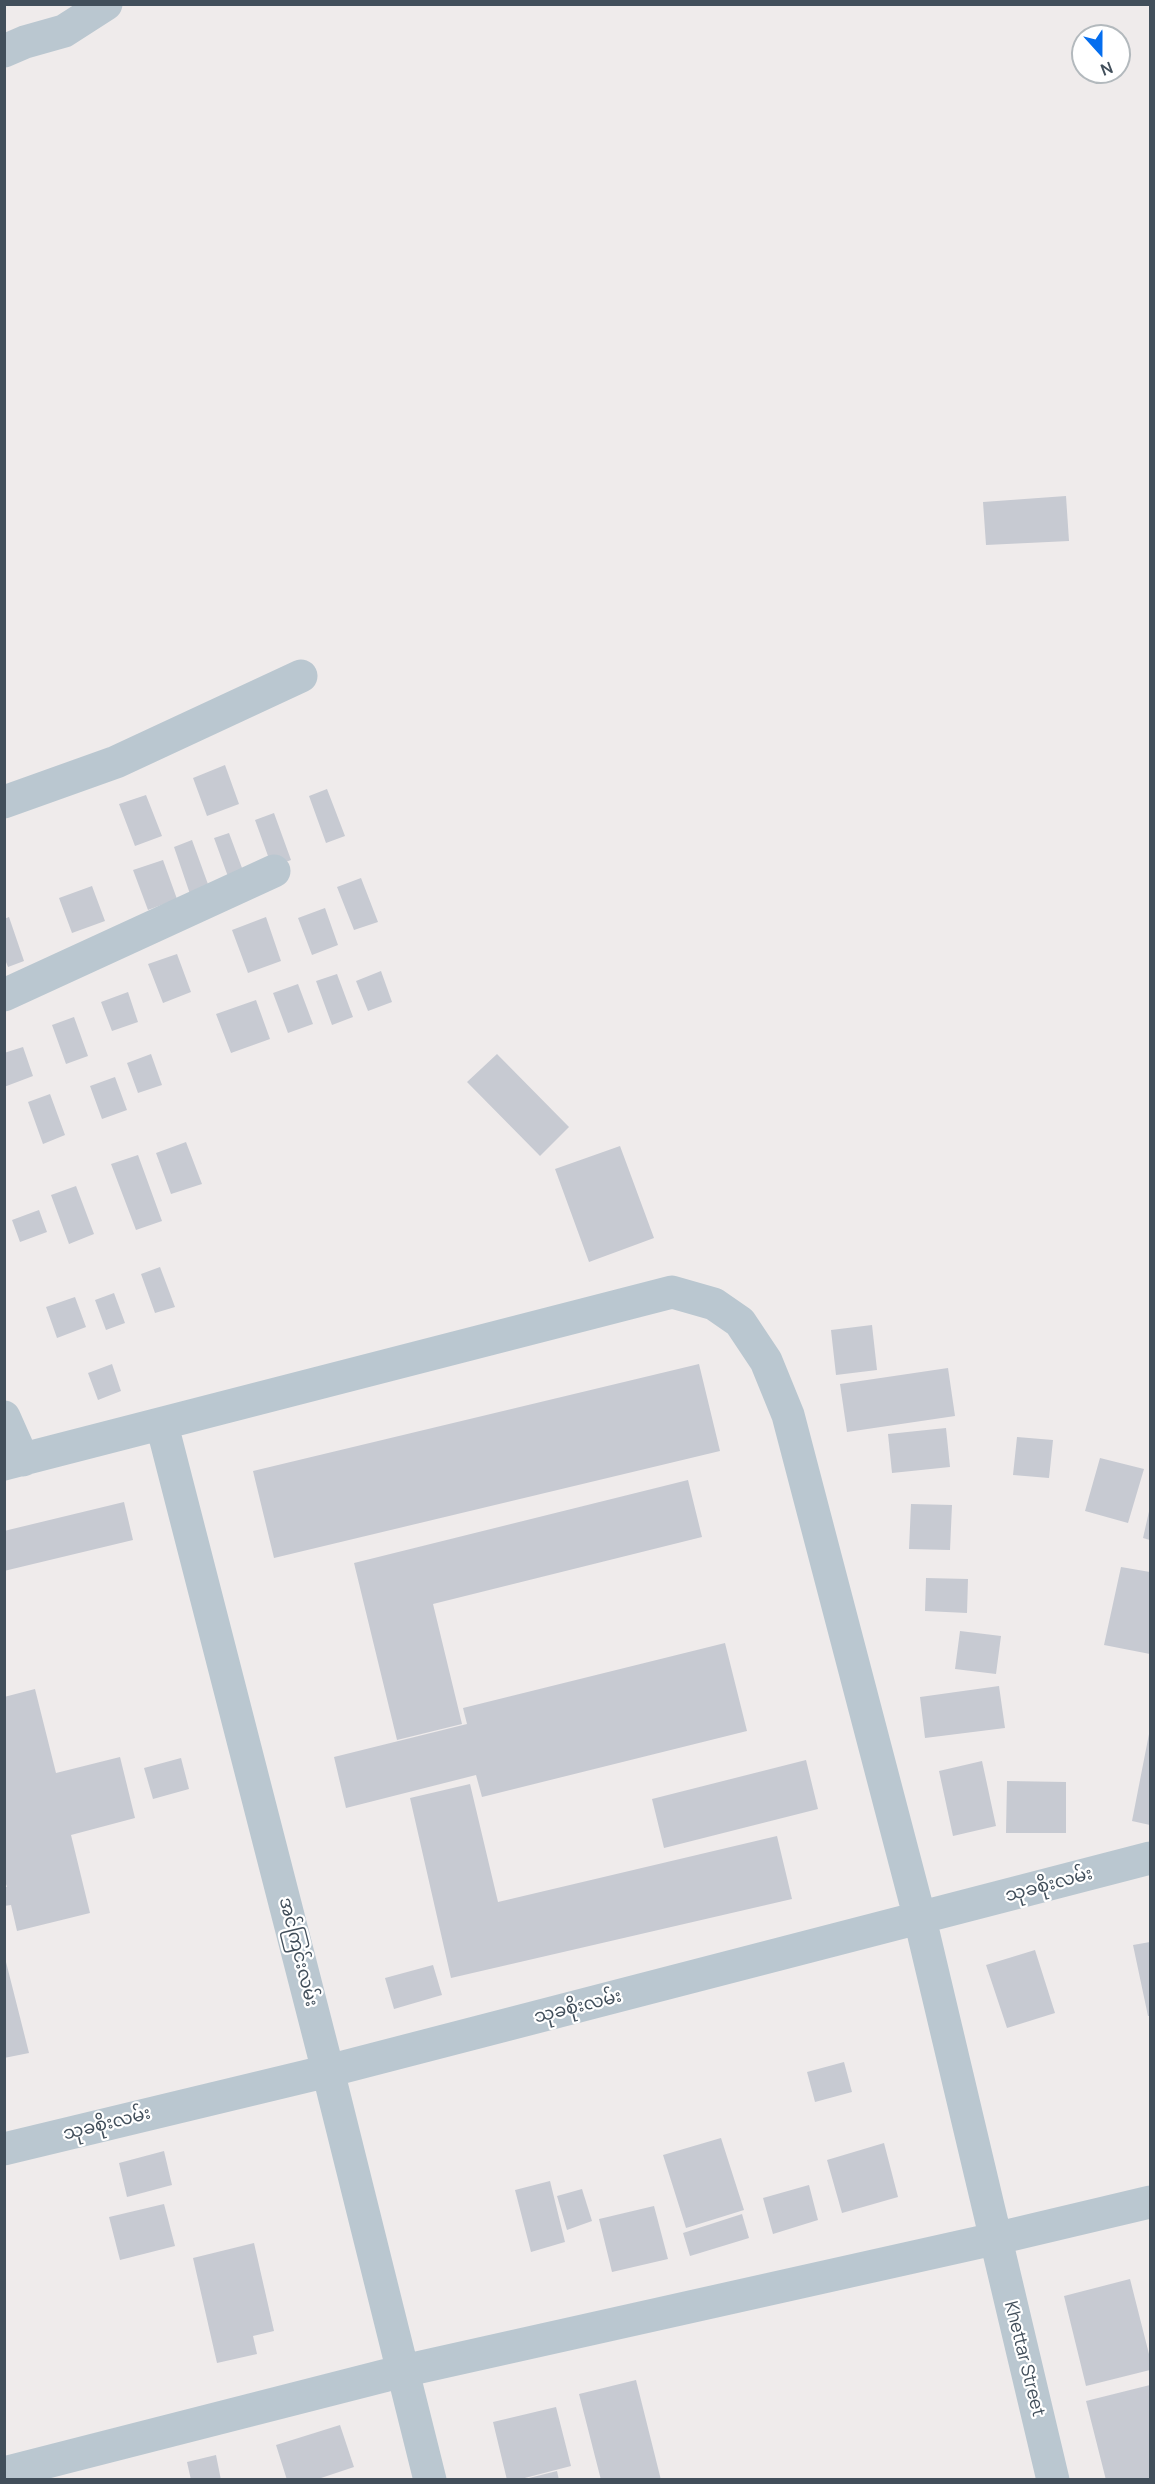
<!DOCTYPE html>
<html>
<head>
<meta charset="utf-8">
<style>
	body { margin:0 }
	#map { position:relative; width:1155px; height:2484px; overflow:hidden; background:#efebeb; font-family:Manrope,sans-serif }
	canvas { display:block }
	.frame { position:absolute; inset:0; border:6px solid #424f5b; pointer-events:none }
	.north { position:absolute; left:1071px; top:24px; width:60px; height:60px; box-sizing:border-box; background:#fff; border:2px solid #b3b9bd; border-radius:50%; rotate:159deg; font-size:16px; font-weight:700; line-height:24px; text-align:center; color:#424f5b }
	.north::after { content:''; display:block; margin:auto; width:21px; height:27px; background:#056eef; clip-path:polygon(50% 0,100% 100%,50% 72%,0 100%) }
</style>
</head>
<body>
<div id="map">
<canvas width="1155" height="2484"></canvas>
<div class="frame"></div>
<div class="north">N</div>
</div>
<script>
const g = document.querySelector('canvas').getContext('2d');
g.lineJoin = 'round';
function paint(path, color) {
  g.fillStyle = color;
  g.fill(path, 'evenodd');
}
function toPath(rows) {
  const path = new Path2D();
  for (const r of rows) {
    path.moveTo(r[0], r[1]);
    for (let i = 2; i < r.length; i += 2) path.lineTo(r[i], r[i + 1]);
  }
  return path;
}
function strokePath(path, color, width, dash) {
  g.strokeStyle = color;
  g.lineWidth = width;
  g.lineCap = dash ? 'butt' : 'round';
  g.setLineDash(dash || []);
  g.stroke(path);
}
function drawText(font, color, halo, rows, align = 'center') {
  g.font = font + ' Manrope,"Noto Sans Myanmar",sans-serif';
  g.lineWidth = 4.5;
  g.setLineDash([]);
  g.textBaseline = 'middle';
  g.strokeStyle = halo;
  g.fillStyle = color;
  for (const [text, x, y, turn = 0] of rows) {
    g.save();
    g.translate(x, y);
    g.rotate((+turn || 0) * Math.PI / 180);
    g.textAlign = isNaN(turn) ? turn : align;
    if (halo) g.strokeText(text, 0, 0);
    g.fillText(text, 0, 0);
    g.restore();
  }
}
const building = toPath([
	[1066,496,1069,541,986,545,983,502],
	[225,765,239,804,207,816,193,778],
	[327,789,345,836,326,843,309,796],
	[146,795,162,836,135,846,119,804],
	[274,813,291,860,272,867,255,820],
	[229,833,245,876,230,882,214,838],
	[192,840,209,887,190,894,174,847],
	[163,860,177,899,148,910,133,870],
	[361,878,378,922,354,930,337,887],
	[92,886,105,921,72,933,59,898],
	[325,908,338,945,312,955,298,918],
	[9,917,24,961,8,967,4,957,4,919],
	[266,917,281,961,248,973,232,930],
	[177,954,191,992,163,1003,148,964],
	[381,971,392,1002,368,1011,356,981],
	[337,974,353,1017,332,1025,316,981],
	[298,984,313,1024,288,1033,273,993],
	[128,992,138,1022,112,1031,101,1002],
	[256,1000,270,1039,231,1053,216,1014],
	[74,1017,88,1056,66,1064,52,1025],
	[23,1047,33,1076,4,1087,4,1053],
	[151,1054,162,1085,138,1093,127,1063],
	[497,1054,569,1127,540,1156,467,1082],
	[115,1077,127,1110,102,1119,90,1086],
	[50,1094,65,1135,43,1144,28,1102],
	[186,1142,202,1184,171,1194,156,1153],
	[620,1146,654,1238,589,1262,555,1169],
	[138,1155,162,1221,136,1230,111,1164],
	[76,1186,94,1234,69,1244,51,1195],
	[39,1210,47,1232,20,1242,12,1220],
	[160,1267,175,1307,155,1313,141,1274],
	[114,1293,125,1323,106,1330,95,1300],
	[75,1297,86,1327,57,1338,46,1307],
	[872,1325,877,1370,836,1375,831,1330],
	[112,1364,121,1391,98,1400,88,1373],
	[699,1364,720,1451,274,1558,253,1471],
	[948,1368,955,1416,847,1432,840,1384],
	[946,1428,950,1467,892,1473,888,1434],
	[1017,1437,1053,1440,1049,1478,1013,1475],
	[1100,1458,1144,1469,1128,1523,1085,1511],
	[688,1480,702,1537,433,1604,462,1724,397,1740,354,1563],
	[124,1502,133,1540,4,1571,4,1531],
	[911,1504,952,1505,950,1550,909,1549],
	[1150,1507,1150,1540,1143,1538],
	[1121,1567,1150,1572,1150,1654,1104,1645],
	[926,1578,968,1579,967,1613,925,1611],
	[960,1631,1001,1636,996,1674,955,1669],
	[725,1643,747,1731,482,1797,476,1775,346,1808,334,1757,467,1724,463,1708],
	[999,1686,1005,1728,925,1738,920,1697],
	[35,1689,56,1773,120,1757,135,1818,71,1835,90,1913,17,1931,11,1905,4,1906,4,1887,7,1887,4,1878,4,1697],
	[1149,1734,1150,1734,1150,1825,1132,1821],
	[181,1758,189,1789,153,1799,144,1768],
	[806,1760,818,1809,664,1848,652,1799],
	[982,1761,996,1826,953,1836,939,1771],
	[1007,1781,1066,1782,1066,1833,1006,1833],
	[470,1784,498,1902,777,1836,792,1899,451,1978,410,1798],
	[1150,1942,1150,2016,1148,2016,1133,1945],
	[1035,1950,1055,2013,1007,2028,986,1965],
	[4,1954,29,2053,4,2058],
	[433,1965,442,1995,394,2009,385,1978],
	[844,2062,852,2092,815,2102,807,2072],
	[721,2138,744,2210,686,2228,663,2155],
	[884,2143,898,2197,842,2213,827,2160],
	[164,2151,172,2185,127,2197,119,2163],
	[550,2181,565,2242,531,2252,515,2190],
	[809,2185,818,2220,773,2234,763,2198],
	[582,2189,592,2221,567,2230,557,2196],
	[164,2204,175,2246,120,2260,109,2217],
	[654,2206,668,2259,612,2272,599,2219],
	[742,2214,749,2238,690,2256,683,2233],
	[254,2243,274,2331,253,2336,257,2354,217,2363,193,2258],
	[1130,2279,1150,2358,1150,2370,1086,2386,1064,2296],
	[636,2380,661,2480,601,2480,579,2394],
	[1150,2385,1150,2480,1106,2480,1086,2401],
	[556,2407,571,2466,517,2480,507,2480,493,2422],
	[340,2425,354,2467,315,2480,287,2480,276,2445],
	[216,2455,221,2480,191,2480,187,2462],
	[557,2471,559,2480,526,2480,525,2479]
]);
const minor = toPath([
	[4,51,25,42,64,31,106,4],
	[4,802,116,762,301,676],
	[4,995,274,871],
	[4,1417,23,1460],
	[162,1425,328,2071,430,2480],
	[4,1464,672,1292,714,1304,740,1322,766,1361,788,1415,920,1919,1053,2480],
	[4,2149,328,2071,1150,1858],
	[4,2473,403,2371,994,2239,1150,2202]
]);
const streetNames = [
	["သုခစိုးလမ်း",1049,1885,-15],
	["အင်ကြင်းလမ်း",298,1952,76],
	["သုခစိုးလမ်း",578,2007,-14],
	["သုခစိုးလမ်း",107,2124,-14],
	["Khettar Street",1024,2359,76]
];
paint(building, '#c7cad2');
strokePath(minor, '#bac7d0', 33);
drawText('18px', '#424f5b', '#fff', streetNames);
</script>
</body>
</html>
